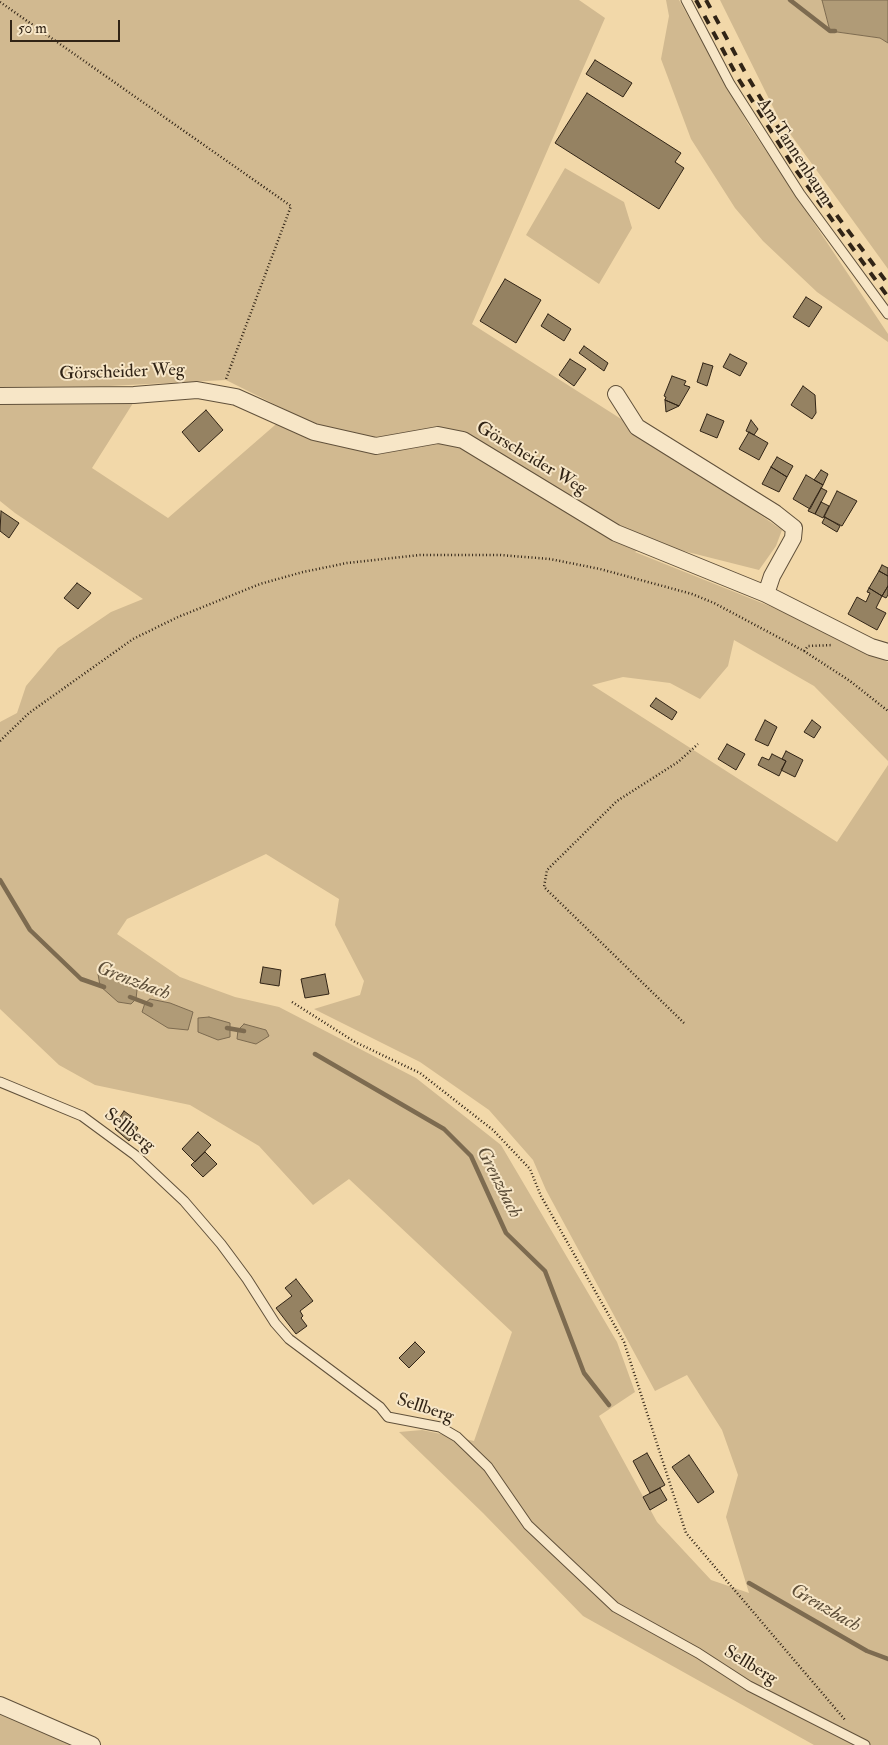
<!DOCTYPE html>
<html>
<head>
<meta charset="utf-8">
<style>
	body { margin:0 }
	#map { position:relative; width:888px; height:1745px; overflow:hidden; background:#f2d8a9; font-family:"IM FELL Double Pica",serif }
	canvas { display:block }
	.scale { position:absolute; left:10px; top:20px; width:110px; height:22px; box-sizing:border-box; border:2px solid #312416; border-top:0; padding-left:6px; font-size:15px; line-height:18px; white-space:nowrap; color:#312416; -webkit-text-stroke:4px #f7e6c7; paint-order:stroke }
</style>
</head>
<body>
<div id="map">
<canvas width="888" height="1745"></canvas>
<div class="scale">50 m</div>
</div>
<script>
const g = document.querySelector('canvas').getContext('2d');
g.lineJoin = 'round';
function paint(path, color) {
  g.fillStyle = color;
  g.fill(path, 'evenodd');
}
function toPath(rows) {
  const path = new Path2D();
  for (const r of rows) {
    path.moveTo(r[0], r[1]);
    for (let i = 2; i < r.length; i += 2) path.lineTo(r[i], r[i + 1]);
  }
  return path;
}
function strokePath(path, color, width, dash) {
  g.strokeStyle = color;
  g.lineWidth = width;
  g.lineCap = dash ? 'butt' : 'round';
  g.setLineDash(dash || []);
  g.stroke(path);
}
function drawText(font, color, halo, rows, align = 'center') {
  g.font = font + ' "IM FELL Double Pica",serif';
  g.lineWidth = 4;
  g.setLineDash([]);
  g.textBaseline = 'middle';
  g.strokeStyle = halo;
  g.fillStyle = color;
  for (const [text, x, y, turn = 0] of rows) {
    g.save();
    g.translate(x, y);
    g.rotate((+turn || 0) * Math.PI / 180);
    g.textAlign = isNaN(turn) ? turn : align;
    if (halo) g.strokeText(text, 0, 0);
    g.fillText(text, 0, 0);
    g.restore();
  }
}
const green = toPath([
	[0,0,579,0,605,18,472,324,640,431,782,530,776,546,759,570,648,542,635,552,772,607,888,662,888,761,814,686,734,640,728,666,700,699,670,683,623,677,592,685,837,842,888,765,888,1745,814,1745,583,1616,483,1513,399,1432,422,1430,474,1441,512,1332,349,1179,313,1205,259,1146,190,1105,95,1085,59,1065,0,1009,0,722,17,713,26,686,58,648,111,612,143,599,15,513,0,501,0,401,135,400,92,468,168,518,290,412,226,380,109,386,0,387],
	[266,854,339,899,335,925,364,981,360,995,314,1009,420,1062,489,1110,533,1160,546,1190,655,1391,687,1375,722,1430,738,1475,726,1517,749,1593,711,1580,657,1522,599,1416,635,1392,617,1342,501,1145,416,1078,279,1007,235,997,180,977,117,934,127,919],
	[666,0,679,0,748,124,888,334,888,342,817,292,763,241,735,208,691,139,661,59,669,16],
	[720,0,822,0,830,31,880,38,888,43,888,269,778,117],
	[565,168,624,202,632,228,599,284,526,235],
	[0,1710,71,1745,0,1745]
]);
const water = toPath([
	[822,0,888,0,888,43,880,38,830,31,822,0],
	[111,969,137,990,136,999,131,1004,118,1002,100,986,98,974,111,969],
	[150,999,170,1003,193,1012,188,1030,168,1028,142,1012,145,1003,150,999],
	[209,1017,230,1023,230,1037,218,1040,198,1032,198,1018,209,1017],
	[244,1024,266,1030,269,1036,256,1044,237,1039,238,1030,244,1024]
]);
const stream = toPath([
	[790,0,830,31,835,31],
	[0,880,30,930,81,979,104,987],
	[130,997,151,1005],
	[227,1028,244,1031],
	[315,1054,444,1129,471,1156,506,1233,545,1271,584,1373,609,1405],
	[749,1583,867,1651,888,1659]
]);
const building = toPath([
	[595,60,632,83,623,97,586,74,595,60],
	[587,93,681,153,675,162,684,168,659,209,555,143,587,93],
	[505,279,541,300,516,343,480,321,505,279],
	[806,297,822,307,809,327,793,317,806,297],
	[548,314,571,329,564,341,541,326,548,314],
	[584,346,608,363,604,371,579,353,584,346],
	[730,354,747,363,740,376,723,367,730,354],
	[570,359,586,369,574,386,559,375,570,359],
	[703,363,713,366,707,386,697,382,703,363],
	[672,376,686,381,684,385,690,387,679,406,665,400,666,397,664,396,672,376],
	[803,386,815,395,816,413,812,419,791,405,803,386],
	[665,400,679,406,666,412,665,400],
	[206,410,223,430,199,452,182,432,206,410],
	[707,414,724,421,717,438,700,431,707,414],
	[751,420,758,429,754,435,746,431,751,420],
	[749,432,768,443,759,460,739,449,749,432],
	[777,457,793,466,787,477,771,467,777,457],
	[771,467,787,477,779,492,762,484,771,467],
	[821,470,828,474,823,485,814,480,821,470],
	[806,475,823,485,810,509,793,499,806,475],
	[821,488,827,491,815,514,808,511,821,488],
	[837,491,857,501,842,526,824,517,837,491],
	[821,502,829,506,823,518,815,514,821,502],
	[1,511,19,523,9,538,0,531,1,511],
	[825,517,840,526,837,532,822,523,825,517],
	[882,565,888,568,888,576,879,571,882,565],
	[879,571,888,576,888,586,882,596,869,588,879,571],
	[77,583,91,593,78,609,64,598,77,583],
	[888,586,888,595,886,598,882,596,888,586],
	[869,588,882,596,876,608,886,613,877,630,848,614,857,597,866,602,870,593,867,592,869,588],
	[656,698,677,712,672,720,650,706,656,698],
	[765,720,777,727,768,746,755,740,765,720],
	[812,720,821,727,814,738,804,732,812,720],
	[727,744,745,754,736,770,718,759,727,744],
	[786,751,803,760,795,777,781,770,786,761,782,759,786,751],
	[772,754,786,761,779,776,758,765,762,757,769,760,772,754],
	[263,967,281,970,279,986,260,983,263,967],
	[325,974,329,994,305,998,301,979,325,974],
	[124,1111,132,1117,129,1120,138,1128,129,1141,115,1129,121,1122,118,1120,124,1111],
	[198,1132,211,1145,195,1162,182,1149,198,1132],
	[205,1152,217,1164,203,1177,191,1165,205,1152],
	[296,1279,313,1301,300,1311,303,1316,301,1318,307,1326,296,1334,276,1308,292,1296,285,1288,296,1279],
	[415,1342,425,1352,409,1368,399,1358,415,1342],
	[647,1453,665,1485,650,1493,633,1461,647,1453],
	[689,1455,714,1492,698,1503,672,1467,689,1455],
	[660,1488,667,1500,650,1510,643,1497,660,1488]
]);
const path = toPath([
	[0,2,291,206,226,379],
	[804,651,808,646,833,645],
	[0,741,29,713,133,639,178,617,260,584,303,572,347,563,420,555,500,555,550,559,600,569,692,594,714,603,804,651,850,681,888,711],
	[292,1002,355,1042,420,1073,493,1130,530,1169,541,1196,624,1342,686,1533,846,1721],
	[684,1023,544,887,547,870,617,801,678,762,698,744]
]);
const service = toPath([
	[686,0,730,84,800,194,888,314],
	[0,1082,82,1116,135,1155,184,1201,221,1244,247,1279,275,1323,289,1339,380,1407,388,1417,440,1427,457,1437,488,1467,528,1525,615,1607,698,1653,749,1686,865,1745]
]);
const minor = toPath([
	[616,394,637,427,775,513,794,528,793,538,772,576,766,594],
	[0,396,134,395,197,390,236,397,314,432,376,446,438,435,463,440,616,533,766,594,871,647,888,652],
	[0,1705,92,1745]
]);
const rail = toPath([
	[696,0,738,78,793,166,888,297],
	[706,0,746,74,781,132,838,217,888,284]
]);
const streetNames = [
	["Am Tannenbaum",794,152,57],
	["Görscheider Weg",122,373,-2],
	["Görscheider Weg",531,459,31],
	["Sellberg",129,1131,38],
	["Sellberg",425,1409,18],
	["Sellberg",750,1666,31]
];
const waterNames = [
	["Grenzbach",133,982,21],
	["Grenzbach",498,1183,63],
	["Grenzbach",825,1609,30]
];
paint(green, '#d1b990');
paint(water, '#b09b77');
strokePath(water, '#7d6b50', 1);
strokePath(stream, '#7d6b50', 4.5);
paint(building, '#958262');
strokePath(building, '#312416', 1);
strokePath(service, '#61513b', 11);
strokePath(minor, '#61513b', 18);
strokePath(path, '#312416', 2.5, [1, 2.5]);
strokePath(service, '#f7e6c7', 9);
strokePath(minor, '#f7e6c7', 16);
strokePath(rail, '#312416', 4, [9, 9]);
drawText('18px', '#312416', '#f7e6c7', streetNames);
drawText('italic 19px', '#5d4e38', '#f7e6c7', waterNames);
</script>
</body>
</html>
